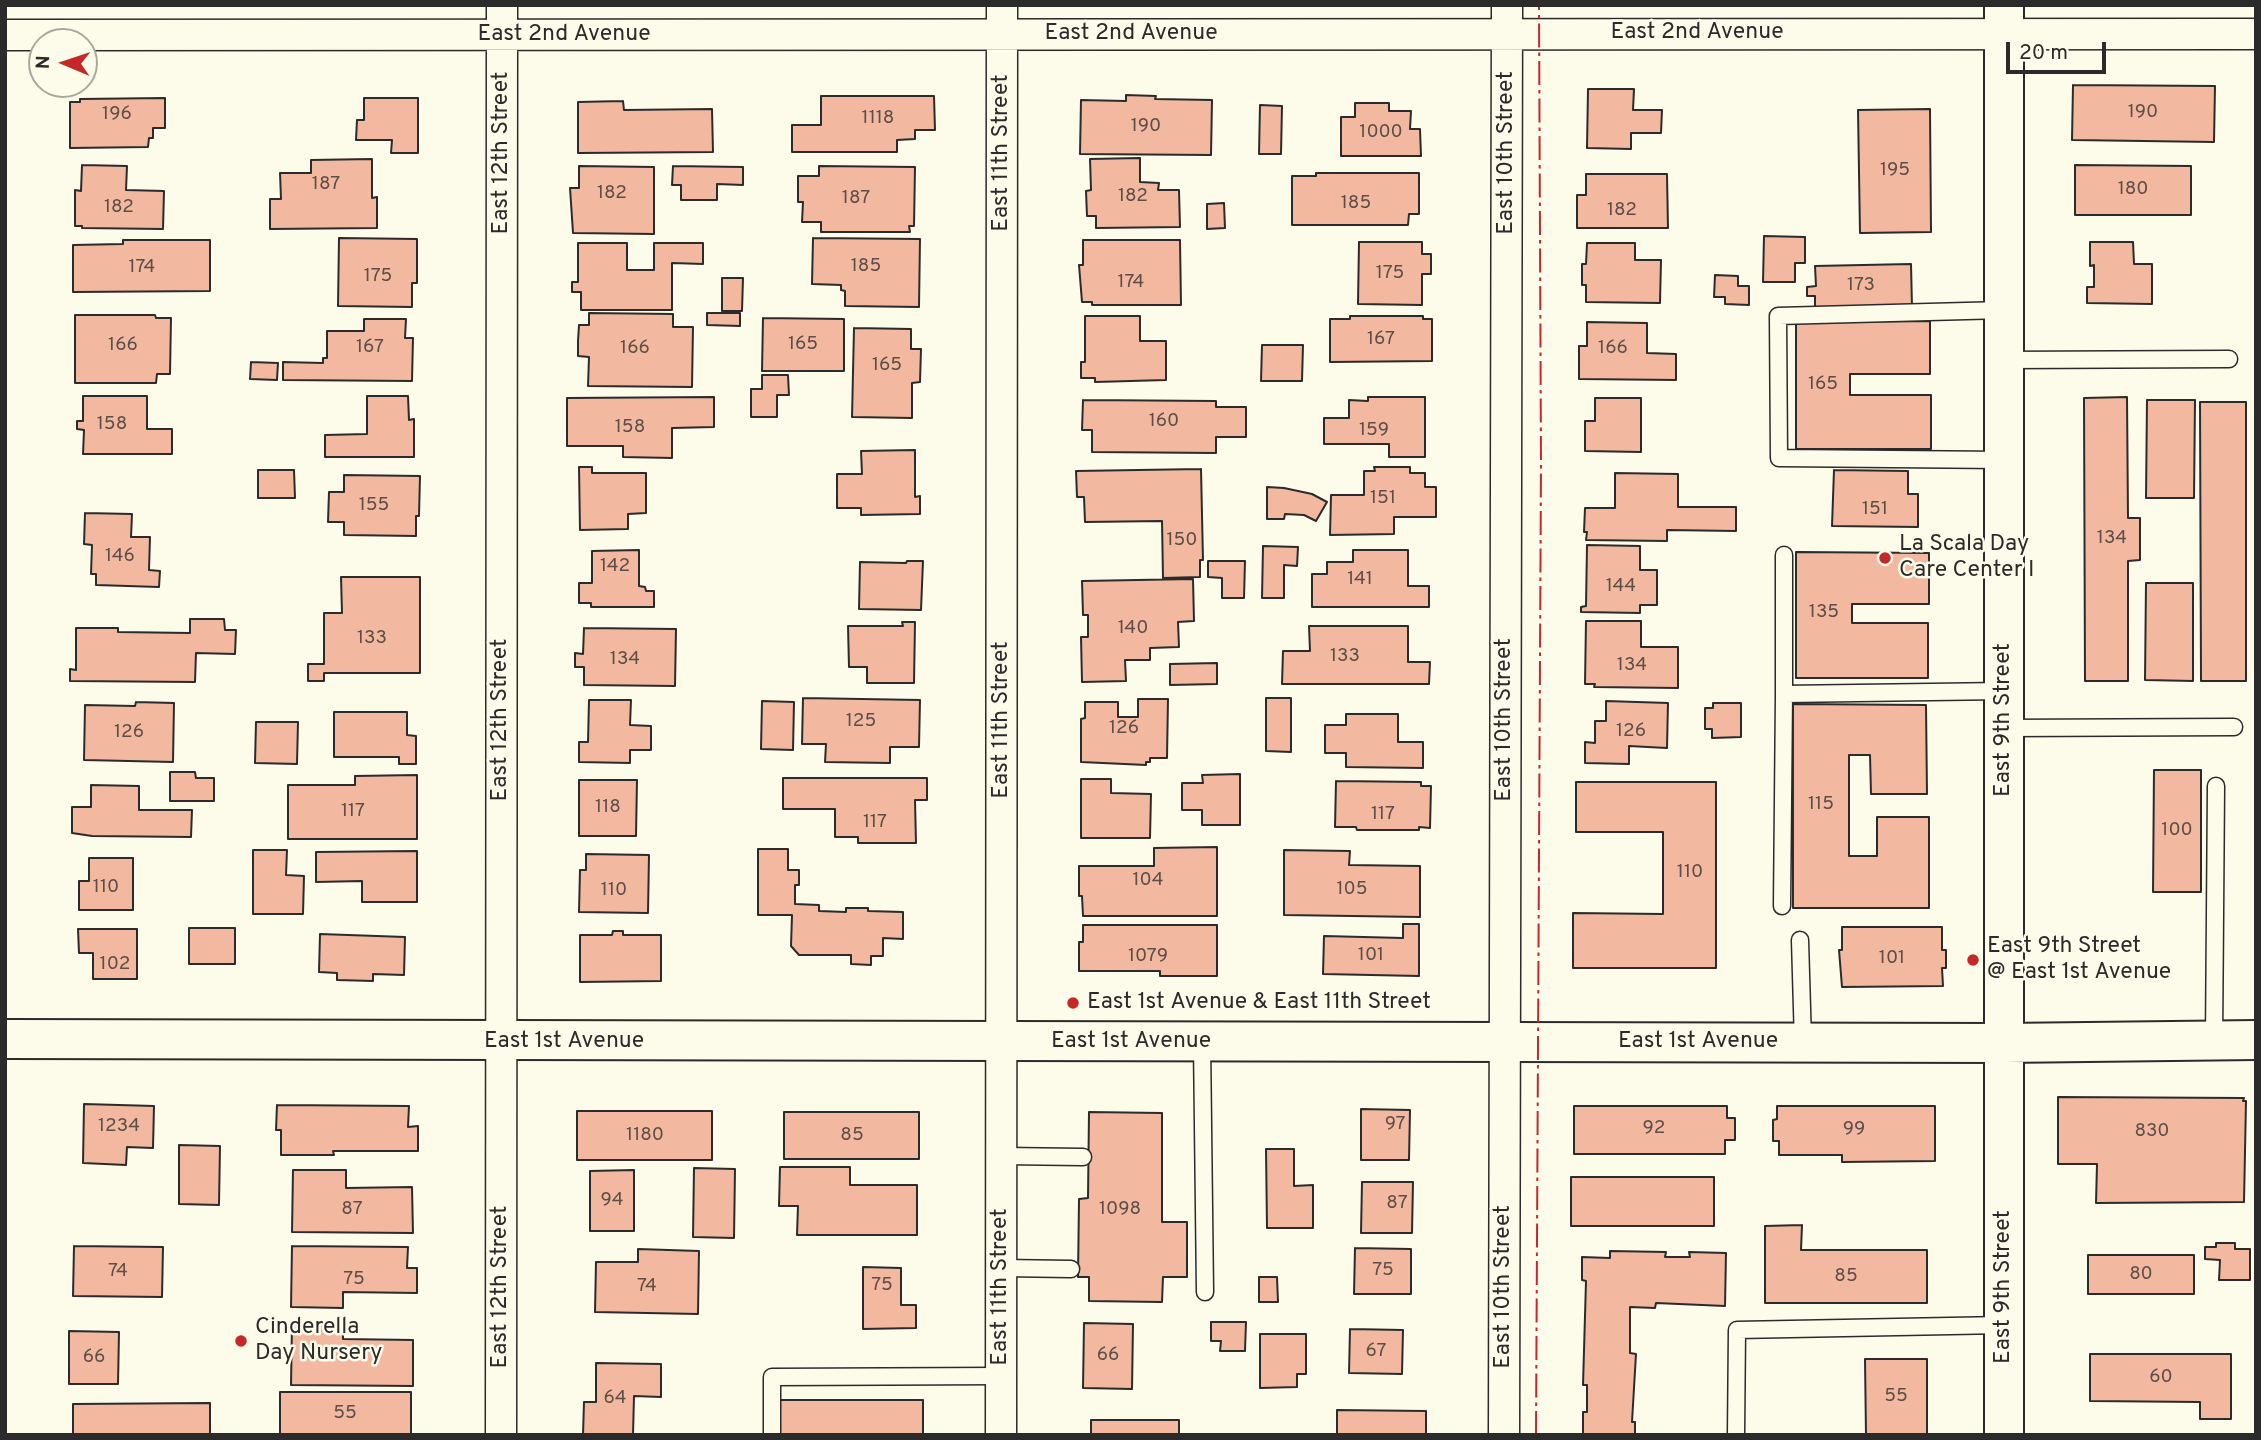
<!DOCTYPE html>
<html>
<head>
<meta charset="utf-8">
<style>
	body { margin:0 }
	#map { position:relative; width:2261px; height:1440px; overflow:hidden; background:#fdfbea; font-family:Overpass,sans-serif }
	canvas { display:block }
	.frame { position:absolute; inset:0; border:7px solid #2b2b2b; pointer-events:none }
	.north { position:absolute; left:28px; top:28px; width:70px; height:70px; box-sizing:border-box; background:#fdfbea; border:2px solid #a9a89e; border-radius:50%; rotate:272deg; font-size:19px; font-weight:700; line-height:28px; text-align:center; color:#2b2b2b }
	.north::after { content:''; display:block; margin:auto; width:24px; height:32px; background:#c62828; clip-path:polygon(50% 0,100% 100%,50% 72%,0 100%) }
	.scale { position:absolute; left:2006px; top:42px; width:100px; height:32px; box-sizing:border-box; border:4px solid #2b2b2b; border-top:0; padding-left:9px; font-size:21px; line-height:24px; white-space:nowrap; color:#2b2b2b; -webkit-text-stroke:5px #fdfbea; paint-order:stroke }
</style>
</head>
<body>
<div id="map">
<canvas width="2261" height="1440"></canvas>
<div class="frame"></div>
<div class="north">N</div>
<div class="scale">20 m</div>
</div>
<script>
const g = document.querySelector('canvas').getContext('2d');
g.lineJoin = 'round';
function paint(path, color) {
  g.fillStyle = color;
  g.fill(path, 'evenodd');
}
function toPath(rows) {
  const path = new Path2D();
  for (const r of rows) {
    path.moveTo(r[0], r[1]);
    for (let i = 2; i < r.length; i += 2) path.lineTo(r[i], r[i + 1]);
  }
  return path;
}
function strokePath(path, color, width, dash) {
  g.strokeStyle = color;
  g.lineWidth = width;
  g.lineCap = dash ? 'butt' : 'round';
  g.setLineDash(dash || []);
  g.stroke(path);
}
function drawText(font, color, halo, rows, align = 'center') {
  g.font = font + ' Overpass,sans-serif';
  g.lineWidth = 5;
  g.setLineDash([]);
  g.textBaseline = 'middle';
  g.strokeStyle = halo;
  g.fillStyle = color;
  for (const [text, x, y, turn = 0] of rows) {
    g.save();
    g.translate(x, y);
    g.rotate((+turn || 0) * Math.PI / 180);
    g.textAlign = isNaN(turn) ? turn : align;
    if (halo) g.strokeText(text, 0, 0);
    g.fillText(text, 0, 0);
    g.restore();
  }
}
const building = toPath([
	[2073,85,2215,86,2214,142,2072,140,2073,85],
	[1588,89,1634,89,1633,110,1662,110,1661,133,1631,133,1631,149,1587,148,1588,89],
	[1126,95,1156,96,1155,99,1212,100,1211,155,1080,154,1081,100,1126,101,1126,95],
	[821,96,934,96,935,130,915,130,915,139,897,140,897,152,792,152,792,125,821,125,821,96],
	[165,98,165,128,153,128,153,138,149,138,148,147,70,148,70,102,80,102,80,99,165,98],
	[364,98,418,98,418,153,391,153,392,140,356,140,357,120,364,120,364,98],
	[623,101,624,110,712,109,713,152,578,153,578,102,623,101],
	[1355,103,1389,103,1389,111,1411,111,1410,129,1420,129,1421,156,1341,156,1341,117,1355,117,1355,103],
	[1260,105,1282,106,1281,154,1259,154,1260,105],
	[1930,109,1931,232,1860,233,1858,110,1930,109],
	[1140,158,1140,182,1159,183,1158,190,1179,190,1180,227,1096,228,1096,216,1087,216,1086,191,1091,190,1090,159,1140,158],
	[372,159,372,198,377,197,377,228,270,229,270,199,281,199,280,173,311,173,311,160,372,159],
	[82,165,127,166,126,190,164,191,163,229,82,228,82,226,75,226,75,190,81,191,82,165],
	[2075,165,2191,166,2191,215,2075,215,2075,165],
	[579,166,654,167,654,234,573,233,570,188,579,188,579,166],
	[673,166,743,167,743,185,717,184,717,200,681,200,681,185,672,185,673,166],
	[819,166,915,167,914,226,909,226,910,232,821,232,821,222,802,222,803,202,798,202,798,176,819,176,819,166],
	[1316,173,1419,173,1419,214,1409,214,1408,225,1292,225,1292,176,1316,176,1316,173],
	[1586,174,1667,174,1668,228,1577,228,1577,195,1586,195,1586,174],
	[1224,203,1225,228,1207,229,1207,204,1224,203],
	[1764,236,1805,237,1805,263,1795,263,1795,282,1763,282,1764,236],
	[339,238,417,239,417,283,412,283,412,307,338,306,339,238],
	[813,238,920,239,919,307,845,306,845,291,841,290,841,285,812,284,813,238],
	[123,240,210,240,210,291,73,292,73,245,123,244,123,240],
	[1083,240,1180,240,1181,305,1092,305,1092,302,1082,302,1079,265,1083,265,1083,240],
	[1359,242,1422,242,1422,254,1431,254,1431,274,1422,274,1422,305,1358,304,1359,242],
	[2090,242,2133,242,2134,264,2152,264,2152,304,2087,303,2087,287,2094,287,2094,265,2090,266,2090,242],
	[578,243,627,243,627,270,654,270,654,243,703,243,703,264,672,263,672,310,581,310,581,292,572,292,572,282,578,282,578,243],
	[1587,243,1635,243,1635,260,1661,260,1660,303,1586,302,1586,285,1582,285,1582,264,1586,264,1587,243],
	[1911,264,1912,307,1815,309,1815,296,1807,296,1807,287,1816,286,1815,266,1911,264],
	[1715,275,1738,276,1738,286,1749,286,1749,305,1725,304,1725,297,1714,297,1715,275],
	[722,278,743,278,742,311,722,311,722,278],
	[589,313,673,314,673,327,693,327,692,387,588,386,589,357,578,356,578,341,579,325,589,325,589,313],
	[707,313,740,313,740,326,707,325,707,313],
	[75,315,155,315,156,318,171,318,170,374,157,374,156,383,75,383,75,315],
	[1085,316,1140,316,1140,341,1166,341,1166,380,1095,382,1095,378,1081,378,1081,362,1085,362,1085,316],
	[1350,316,1423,316,1423,319,1432,319,1432,361,1330,362,1330,319,1350,319,1350,316],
	[763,318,844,319,844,371,762,371,763,318],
	[364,319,406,319,405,338,413,338,412,381,283,380,283,362,323,363,323,358,327,358,327,331,364,331,364,319],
	[1930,321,1930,374,1850,374,1850,395,1931,395,1931,449,1796,449,1796,322,1930,321],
	[1587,322,1647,323,1647,353,1676,354,1676,380,1579,379,1579,346,1587,346,1587,322],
	[854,328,911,329,911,349,921,349,920,382,912,383,912,418,852,417,854,328],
	[1262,345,1303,345,1302,381,1261,381,1262,345],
	[251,362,278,363,277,380,250,379,251,362],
	[762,375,788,375,789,395,777,395,777,417,751,417,751,389,762,389,762,375],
	[83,396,147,396,147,429,172,429,172,454,83,454,84,430,77,429,77,421,83,421,83,396],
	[367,396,408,396,409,420,414,419,414,457,325,457,325,435,367,434,367,396],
	[714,397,714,427,672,428,672,458,623,457,623,446,567,446,567,398,714,397],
	[1368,397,1425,397,1425,457,1389,457,1389,444,1324,444,1324,418,1349,418,1349,400,1368,401,1368,397],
	[2127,397,2128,518,2140,518,2140,560,2128,561,2128,681,2085,681,2084,398,2127,397],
	[1595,398,1641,398,1641,452,1585,451,1585,421,1595,421,1595,398],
	[1083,400,1216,401,1216,407,1246,407,1246,437,1216,437,1216,453,1092,452,1092,430,1082,430,1083,400],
	[2147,400,2195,400,2194,498,2146,498,2147,400],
	[2200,402,2246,402,2246,681,2201,681,2200,402],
	[915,450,915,497,920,496,920,514,861,515,861,508,837,508,837,474,862,474,861,451,915,450],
	[579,467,592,467,592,473,646,473,646,513,628,514,628,529,580,530,579,467],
	[1374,467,1410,467,1410,473,1425,473,1425,487,1436,487,1436,517,1394,517,1394,534,1330,535,1331,495,1364,495,1364,471,1375,471,1374,467],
	[1201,469,1203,560,1200,560,1200,577,1163,578,1162,521,1085,522,1084,497,1077,497,1076,471,1201,469],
	[258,470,294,470,295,498,258,498,258,470],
	[1834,470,1908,471,1908,494,1918,494,1918,527,1832,526,1834,470],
	[1615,473,1678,474,1678,507,1736,507,1736,531,1667,530,1667,541,1586,540,1587,532,1584,532,1585,508,1615,508,1615,473],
	[344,475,420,476,419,516,416,516,416,536,344,535,344,522,328,522,329,492,344,492,344,475],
	[1267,487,1284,488,1312,494,1327,502,1316,521,1304,515,1285,514,1284,519,1267,519,1267,487],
	[85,513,132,514,131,537,150,537,149,570,160,571,159,587,96,585,96,574,91,574,92,545,84,544,85,513],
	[1587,545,1640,546,1640,570,1657,570,1657,605,1640,605,1640,613,1581,612,1581,607,1586,606,1587,545],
	[1263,546,1298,547,1297,566,1284,565,1284,598,1262,598,1263,546],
	[639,550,639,586,645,587,646,591,654,591,654,607,591,607,591,603,579,603,579,583,592,583,592,551,639,550],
	[1353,550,1408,550,1408,586,1429,586,1429,607,1312,607,1312,574,1327,574,1327,562,1353,562,1353,550],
	[1796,552,1929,553,1929,604,1852,604,1852,623,1928,623,1928,678,1796,678,1796,552],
	[907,561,923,561,921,610,859,609,860,562,906,563,907,561],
	[1208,561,1245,561,1244,598,1222,598,1222,578,1208,577,1208,561],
	[341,577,420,577,420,673,324,673,324,681,308,681,308,664,324,664,324,613,342,613,341,577],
	[1193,579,1194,621,1178,622,1179,647,1150,648,1150,660,1125,660,1126,681,1082,682,1081,637,1088,637,1088,615,1083,615,1082,581,1193,579],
	[2146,583,2193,583,2193,681,2145,680,2146,583],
	[190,619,224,619,225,630,236,630,235,654,196,653,195,682,70,681,70,669,76,670,76,628,118,628,118,632,190,633,190,619],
	[1586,621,1641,621,1641,647,1678,647,1678,688,1594,687,1595,684,1585,684,1586,621],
	[902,622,915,622,914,683,867,683,867,667,849,667,848,626,903,626,902,622],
	[1309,626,1408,626,1408,662,1430,662,1429,684,1282,684,1283,651,1310,651,1309,626],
	[584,628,676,629,675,686,584,685,584,667,575,667,575,653,583,654,584,628],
	[1217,663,1217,684,1170,685,1170,664,1217,663],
	[803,698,920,700,919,747,890,747,890,763,825,762,826,744,802,744,803,698],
	[1266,698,1291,698,1291,752,1266,751,1266,698],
	[1138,699,1168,699,1167,758,1150,758,1150,762,1146,762,1146,765,1081,762,1081,719,1085,718,1085,702,1118,702,1118,717,1138,717,1138,699],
	[589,700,631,700,630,725,651,726,651,750,630,750,630,763,579,762,579,742,588,742,589,700],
	[762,701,794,702,793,750,761,749,762,701],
	[1606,701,1668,703,1667,748,1629,746,1629,764,1585,763,1585,742,1595,743,1595,721,1606,721,1606,701],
	[136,702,174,703,173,762,84,760,85,705,135,706,136,702],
	[1713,703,1741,703,1741,737,1712,738,1712,729,1705,729,1705,708,1713,708,1713,703],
	[1793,704,1926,705,1927,794,1871,794,1870,755,1849,755,1849,856,1877,856,1877,817,1929,817,1929,908,1793,908,1793,704],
	[334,712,407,712,407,735,416,736,416,764,399,764,399,757,334,757,334,712],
	[1346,714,1398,714,1398,742,1423,742,1423,768,1346,767,1346,753,1325,753,1325,725,1346,725,1346,714],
	[256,722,298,722,297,764,255,763,256,722],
	[2154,770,2201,770,2201,892,2153,892,2154,770],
	[170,772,195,772,196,778,214,778,214,801,170,801,170,772],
	[1240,774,1240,825,1202,825,1202,810,1182,810,1182,783,1203,783,1202,775,1240,774],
	[417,775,417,839,288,839,288,785,355,785,355,776,417,775],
	[783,778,927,778,927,800,915,800,916,843,858,843,858,837,835,837,835,809,783,809,783,778],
	[1081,779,1111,779,1111,793,1151,794,1150,838,1081,838,1081,779],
	[579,780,637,780,636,836,579,836,579,780],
	[1336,781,1421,782,1421,786,1431,786,1430,828,1419,827,1419,830,1357,830,1356,827,1335,827,1336,781],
	[1576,782,1716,782,1716,968,1573,968,1573,913,1663,914,1663,832,1576,832,1576,782],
	[91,785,139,786,139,810,192,810,191,837,92,836,72,833,72,807,91,807,91,785],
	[1217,847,1217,916,1083,916,1082,896,1079,896,1079,866,1154,866,1154,848,1217,847],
	[758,849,788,849,788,870,799,870,799,885,795,885,795,904,819,905,819,911,846,912,846,908,868,908,868,911,903,912,903,939,883,938,883,956,871,956,871,965,851,964,851,955,799,955,791,946,792,915,758,915,758,849],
	[253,850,287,850,286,875,304,876,303,914,253,914,253,850],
	[1284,850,1350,851,1349,865,1420,866,1420,917,1284,915,1284,850],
	[417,851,417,902,362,902,362,881,316,882,316,852,417,851],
	[586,854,649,855,648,913,579,912,580,870,586,870,586,854],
	[89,858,133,858,133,910,79,910,79,881,89,881,89,858],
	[1403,924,1419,924,1419,976,1323,974,1324,936,1403,938,1403,924],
	[1083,925,1217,925,1217,976,1160,976,1160,971,1079,971,1079,942,1083,942,1083,925],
	[1842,927,1942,927,1942,950,1946,950,1946,968,1942,968,1943,986,1842,987,1839,950,1842,950,1842,927],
	[189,928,235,928,235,964,189,964,189,928],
	[78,929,137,929,137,979,93,979,93,953,79,953,78,929],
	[613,931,623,931,623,935,661,935,661,981,580,982,580,935,612,935,613,931],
	[320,934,405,937,404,975,373,974,373,981,337,980,337,973,319,972,320,934],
	[2058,1097,2244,1098,2243,1101,2246,1101,2244,1202,2096,1203,2097,1164,2058,1164,2058,1097],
	[84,1104,154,1106,153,1148,127,1147,126,1165,83,1163,84,1104],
	[277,1105,409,1106,408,1127,418,1126,418,1151,333,1151,334,1155,281,1155,281,1130,276,1130,277,1105],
	[1574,1106,1727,1106,1727,1118,1735,1118,1735,1140,1725,1140,1725,1154,1574,1154,1574,1106],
	[1777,1106,1935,1106,1935,1161,1842,1162,1842,1155,1779,1155,1779,1141,1773,1141,1773,1120,1777,1119,1777,1106],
	[1361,1109,1410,1110,1409,1160,1361,1160,1361,1109],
	[577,1111,712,1111,712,1160,577,1160,577,1111],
	[784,1112,919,1112,919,1159,784,1159,784,1112],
	[1089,1112,1162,1113,1162,1222,1187,1222,1187,1277,1163,1277,1162,1302,1089,1301,1089,1277,1078,1277,1079,1199,1088,1198,1089,1112],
	[179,1145,220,1146,219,1205,179,1204,179,1145],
	[1266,1149,1294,1149,1294,1186,1313,1185,1313,1228,1267,1228,1266,1149],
	[780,1167,850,1167,850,1185,917,1185,917,1235,797,1235,798,1206,779,1206,780,1167],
	[694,1168,735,1169,734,1238,693,1237,694,1168],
	[293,1170,346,1170,346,1188,412,1187,413,1233,292,1232,293,1170],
	[634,1170,634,1231,590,1231,590,1171,634,1170],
	[1571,1177,1714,1177,1714,1226,1571,1226,1571,1177],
	[1362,1182,1413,1182,1412,1233,1361,1233,1362,1182],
	[1802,1225,1801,1250,1927,1250,1927,1303,1765,1303,1765,1226,1802,1225],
	[2216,1243,2235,1243,2235,1249,2250,1249,2250,1280,2219,1280,2220,1260,2205,1259,2205,1247,2216,1247,2216,1243],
	[74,1246,163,1247,162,1297,73,1296,74,1246],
	[292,1246,408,1247,407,1268,417,1268,417,1293,343,1292,343,1308,291,1307,292,1246],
	[1355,1248,1411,1249,1411,1294,1354,1294,1355,1248],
	[638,1249,699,1251,698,1314,595,1312,596,1262,638,1262,638,1249],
	[1610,1251,1666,1252,1665,1257,1690,1257,1689,1252,1726,1253,1725,1306,1656,1303,1655,1308,1630,1307,1630,1353,1636,1354,1632,1422,1635,1422,1635,1435,1583,1435,1583,1412,1587,1412,1587,1385,1583,1385,1586,1281,1582,1280,1582,1257,1610,1258,1610,1251],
	[2088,1255,2194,1255,2194,1294,2088,1294,2088,1255],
	[863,1267,901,1268,901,1305,916,1305,916,1328,863,1329,863,1267],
	[1259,1277,1277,1277,1278,1302,1259,1302,1259,1277],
	[1211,1322,1246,1322,1245,1351,1220,1351,1221,1341,1211,1341,1211,1322],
	[292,1323,343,1323,343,1339,413,1340,413,1386,291,1385,292,1323],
	[1084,1323,1133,1324,1132,1389,1083,1388,1084,1323],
	[1350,1329,1403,1330,1402,1374,1349,1373,1350,1329],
	[69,1331,119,1332,118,1384,69,1384,69,1331],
	[1260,1334,1306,1334,1306,1374,1297,1374,1297,1387,1260,1388,1260,1334],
	[2090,1354,2231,1354,2231,1419,2200,1419,2200,1402,2090,1401,2090,1354],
	[1865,1359,1927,1359,1927,1435,1866,1435,1865,1359],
	[596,1363,661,1364,661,1397,634,1396,633,1435,583,1435,584,1402,596,1402,596,1363],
	[280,1392,411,1392,411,1435,280,1435,280,1392],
	[777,1400,923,1400,923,1435,777,1435,777,1400],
	[210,1403,210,1435,73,1435,73,1404,210,1403],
	[1337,1410,1426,1411,1426,1435,1337,1435,1337,1410],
	[1091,1420,1179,1420,1179,1435,1091,1435,1091,1420]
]);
const lane = toPath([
	[2004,360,2229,359],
	[2004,460,1779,458,1778,316,2004,310],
	[1784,694,1784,555],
	[2004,728,2234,727],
	[1782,906,1784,694,2004,691],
	[1800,940,1803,1043],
	[2214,1041,2216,786],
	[1202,1042,1205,1292],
	[1002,1156,1083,1157],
	[1002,1268,1071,1269],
	[772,1435,772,1377,1001,1376],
	[1736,1435,1737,1330,2004,1325]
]);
const street = toPath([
	[5,35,2256,34],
	[501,1435,502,5],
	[1001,1435,1002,5],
	[1504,1435,1507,5]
]);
const secondary = toPath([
	[2004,5,2004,1435],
	[5,1039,2004,1043,2256,1040]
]);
const power = toPath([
	[1536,1435,1541,464,1539,5]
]);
const markers = [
	[1885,558,7,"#c62828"],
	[1973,960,7,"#c62828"],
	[1073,1003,7,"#c62828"],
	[241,1341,7,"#c62828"]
];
const numberNames = [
	["190",2143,113],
	["196",117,115],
	["1118",878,119],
	["190",1146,127],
	["1000",1381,133],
	["195",1895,171],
	["187",326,185],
	["180",2133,190],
	["182",612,194],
	["182",1133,197],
	["187",856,199],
	["185",1356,204],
	["182",119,208],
	["182",1622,211],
	["185",866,267],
	["174",142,268],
	["175",1390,274],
	["175",378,277],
	["174",1131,283],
	["173",1861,286],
	["167",1381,340],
	["165",803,345],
	["166",123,346],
	["167",370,348],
	["166",635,349],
	["166",1613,349],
	["165",887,366],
	["165",1823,385],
	["160",1164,422],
	["158",112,425],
	["158",630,428],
	["159",1374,431],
	["151",1383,499],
	["155",374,506],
	["151",1875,510],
	["134",2112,539],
	["150",1182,541],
	["146",120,557],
	["142",615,567],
	["141",1360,580],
	["144",1621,587],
	["135",1824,613],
	["140",1133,629],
	["133",372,639],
	["133",1345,657],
	["134",625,660],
	["134",1632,666],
	["125",861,722],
	["126",1124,729],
	["126",1631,732],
	["126",129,733],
	["115",1821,805],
	["118",608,808],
	["117",353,812],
	["117",1383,815],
	["117",875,823],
	["100",2177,831],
	["110",1690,873],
	["104",1148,881],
	["110",106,888],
	["105",1352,890],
	["110",614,891],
	["101",1371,956],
	["1079",1148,957],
	["101",1892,959],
	["102",115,965],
	["97",1395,1125],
	["1234",119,1127],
	["92",1654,1129],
	["99",1854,1130],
	["830",2152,1132],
	["1180",645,1136],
	["85",852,1136],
	["94",612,1201],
	["87",1397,1204],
	["87",352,1210],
	["1098",1120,1210],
	["75",1383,1271],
	["74",118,1272],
	["80",2141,1275],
	["85",1846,1277],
	["75",354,1280],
	["75",882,1286],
	["74",647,1287],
	["67",1376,1352],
	["66",1108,1356],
	["66",94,1358],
	["60",2161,1378],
	["55",1896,1397],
	["64",615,1399],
	["55",345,1414]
];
const streetNames = [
	["East 2nd Avenue",1697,33],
	["East 2nd Avenue",1131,34],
	["East 2nd Avenue",564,35],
	["East 12th Street",502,153,-90],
	["East 11th Street",1002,153,-90],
	["East 10th Street",1507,153,-90],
	["East 12th Street",501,720,-90],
	["East 11th Street",1002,720,-90],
	["East 10th Street",1505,720,-90],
	["East 9th Street",2004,720,-90],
	["East 1st Avenue",564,1042],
	["East 1st Avenue",1131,1042],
	["East 1st Avenue",1698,1042],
	["East 12th Street",501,1287,-90],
	["East 11th Street",1001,1287,-90],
	["East 10th Street",1504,1287,-90],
	["East 9th Street",2004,1287,-90]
];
const poiNames = [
	["La Scala Day",1899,545],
	["Care Center I",1899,571],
	["East 9th Street",1987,947],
	["@ East 1st Avenue",1987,973],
	["East 1st Avenue & East 11th Street",1087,1003],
	["Cinderella",255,1328],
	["Day Nursery",255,1354]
];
paint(building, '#f2b8a0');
strokePath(building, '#2b2b2b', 2);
strokePath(lane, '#2b2b2b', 19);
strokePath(street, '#2b2b2b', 33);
strokePath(secondary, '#2b2b2b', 42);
strokePath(lane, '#fdfbea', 16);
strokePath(street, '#fdfbea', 30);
strokePath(secondary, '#fdfbea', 38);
strokePath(power, '#c62828', 2, [24, 5, 3.5, 5]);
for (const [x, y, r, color] of markers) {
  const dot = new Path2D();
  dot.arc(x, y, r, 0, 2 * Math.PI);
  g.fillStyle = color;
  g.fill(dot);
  strokePath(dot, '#fdfbea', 2.5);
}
drawText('19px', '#5d4e48', null, numberNames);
drawText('23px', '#2b2b2b', '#fdfbea', streetNames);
drawText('23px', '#2b2b2b', '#fdfbea', poiNames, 'left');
</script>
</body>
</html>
